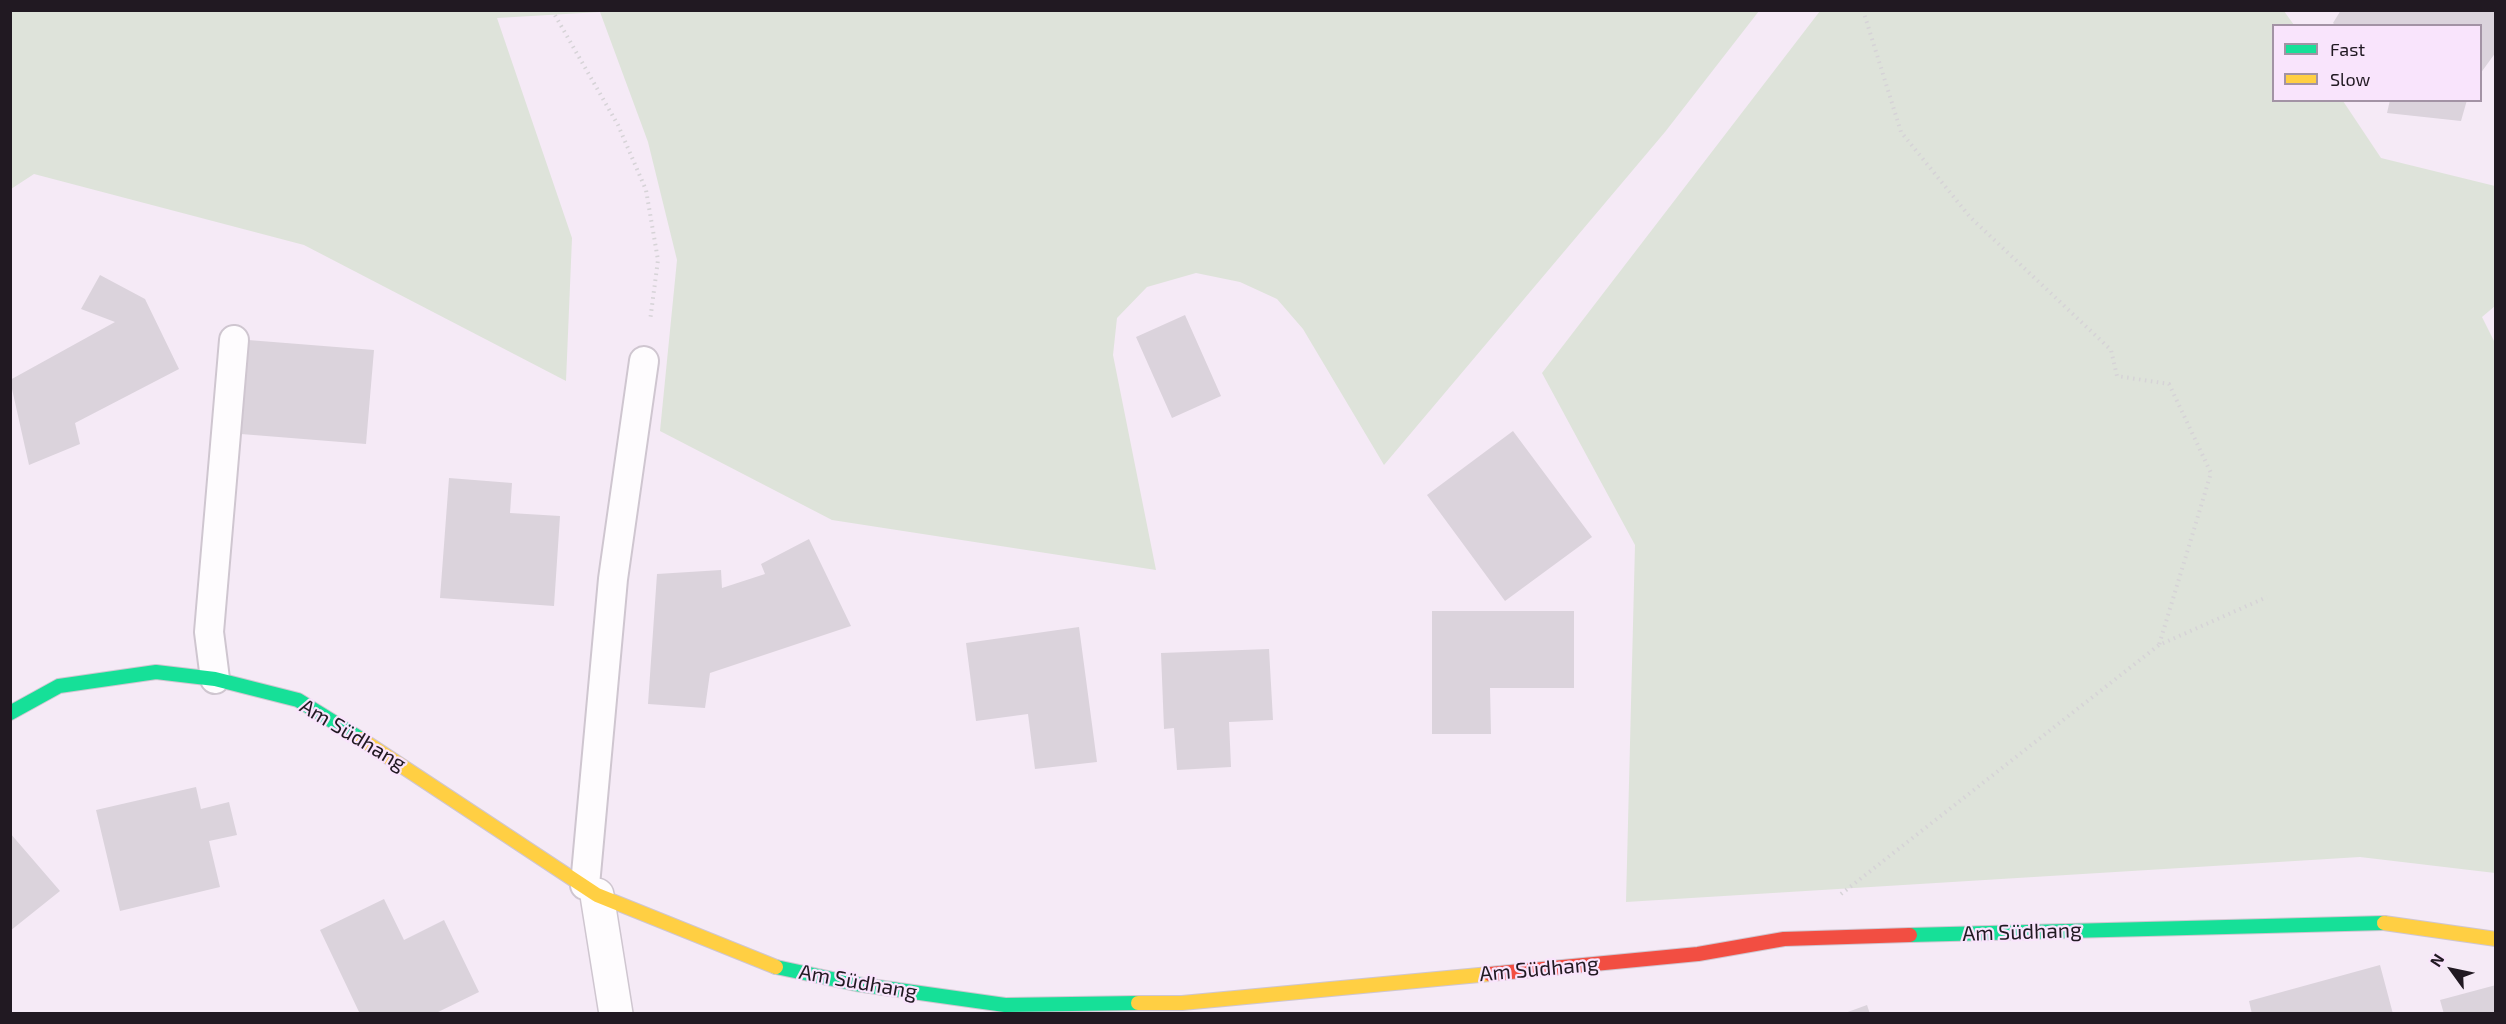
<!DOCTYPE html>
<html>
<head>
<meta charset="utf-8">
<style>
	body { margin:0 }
	#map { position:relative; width:2506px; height:1024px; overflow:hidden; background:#f5eaf6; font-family:"Exo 2",sans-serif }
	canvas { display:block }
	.frame { position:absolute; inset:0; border:12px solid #211922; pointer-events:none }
	.legend { position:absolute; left:2272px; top:24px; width:210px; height:78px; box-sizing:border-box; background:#f9e4fc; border:2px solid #a393a5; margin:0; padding:8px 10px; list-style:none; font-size:18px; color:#211922 }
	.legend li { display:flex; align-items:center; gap:12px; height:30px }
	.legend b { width:30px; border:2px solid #a393a5 }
	.north { position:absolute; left:2422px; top:940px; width:60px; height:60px; -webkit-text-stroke:4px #f9e4fc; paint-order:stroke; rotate:303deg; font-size:16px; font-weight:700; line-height:24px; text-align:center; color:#211922 }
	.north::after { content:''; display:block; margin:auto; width:21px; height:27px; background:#211922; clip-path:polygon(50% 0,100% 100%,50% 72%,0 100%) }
</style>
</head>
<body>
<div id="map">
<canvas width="2506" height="1024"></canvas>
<div class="frame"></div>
<ul class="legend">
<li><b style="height:8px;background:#16e098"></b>Fast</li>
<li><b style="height:8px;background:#ffcf43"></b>Slow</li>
</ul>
<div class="north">N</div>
</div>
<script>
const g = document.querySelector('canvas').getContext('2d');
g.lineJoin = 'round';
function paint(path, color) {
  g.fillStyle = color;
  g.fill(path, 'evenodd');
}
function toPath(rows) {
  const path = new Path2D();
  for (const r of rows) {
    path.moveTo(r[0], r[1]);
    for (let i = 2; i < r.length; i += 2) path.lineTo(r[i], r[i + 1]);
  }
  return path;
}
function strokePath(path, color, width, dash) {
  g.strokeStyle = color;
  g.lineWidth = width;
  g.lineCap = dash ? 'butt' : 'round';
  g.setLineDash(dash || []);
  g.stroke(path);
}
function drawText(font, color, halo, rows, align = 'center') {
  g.font = font + ' "Exo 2",sans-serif';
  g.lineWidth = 4.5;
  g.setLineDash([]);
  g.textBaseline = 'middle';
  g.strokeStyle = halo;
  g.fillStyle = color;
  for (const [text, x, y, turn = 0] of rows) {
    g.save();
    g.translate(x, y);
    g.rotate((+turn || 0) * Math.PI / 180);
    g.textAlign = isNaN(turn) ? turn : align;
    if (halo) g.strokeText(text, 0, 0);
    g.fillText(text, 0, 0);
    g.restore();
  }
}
const green = toPath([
	[11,10,1759,10,1759,11,1665,132,1384,465,1303,329,1277,299,1240,282,1196,273,1147,287,1117,318,1113,355,1156,570,832,520,660,431,677,260,648,142,600,12,497,18,572,238,566,381,304,245,34,174,11,189],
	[1820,11,2284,11,2294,25,2274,26,2274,100,2343,101,2381,158,2495,186,2495,306,2482,317,2496,345,2495,873,2360,857,1626,902,1635,545,1542,373]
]);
const building = toPath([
	[2341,10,2496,10,2496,52,2480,74,2480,26,2336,26,2333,23],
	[2390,100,2467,100,2461,121,2387,113],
	[100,275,145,299,179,369,75,423,80,444,29,465,10,380,115,322,81,309],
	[1185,315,1221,396,1172,418,1136,337],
	[248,340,374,350,366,444,241,434],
	[1513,431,1592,537,1505,601,1427,495],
	[449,478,512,483,510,513,560,516,554,606,440,598],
	[809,539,851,626,710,673,705,708,648,704,657,574,721,570,722,588,765,574,761,564],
	[1432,611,1574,611,1574,688,1490,688,1491,734,1432,734],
	[1079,627,1097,762,1035,769,1028,714,976,721,966,643],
	[1269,649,1273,720,1229,722,1231,767,1177,770,1174,728,1164,729,1161,653],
	[196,787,201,809,229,802,237,835,209,841,220,887,120,911,96,810],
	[10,833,60,891,10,931],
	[384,899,404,940,444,920,479,992,434,1014,360,1014,320,930],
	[2380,965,2393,1014,2252,1014,2249,1001],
	[2496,985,2496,1014,2444,1014,2440,1000],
	[1867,1005,1870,1014,1845,1014,1845,1013]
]);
const path = toPath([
	[552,10,618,125,646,190,658,260,650,321],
	[1863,10,1901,132,1970,217,2111,350,2117,376,2169,384,2211,473,2159,645],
	[1841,894,2159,645,2267,597]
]);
const lane = toPath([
	[215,679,209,632,234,340],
	[585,885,613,579,644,361]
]);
const street = toPath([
	[597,895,616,1014]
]);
const fast = toPath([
	[10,713,59,686,156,672,215,679,298,700,361,739],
	[1910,935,2384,923],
	[776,967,856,984,1005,1005,1138,1003]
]);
const slow = toPath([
	[361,739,597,895,776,967],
	[2384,923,2496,939],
	[1138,1003,1182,1003,1490,974]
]);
const jam = toPath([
	[1490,974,1698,954,1784,939,1910,935]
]);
const streetNames = [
	["Am Südhang",353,735,31],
	["Am Südhang",2022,932,-2],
	["Am Südhang",1539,969,-5],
	["Am Südhang",858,982,10]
];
paint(green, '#dee3da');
paint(building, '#dbd3dc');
strokePath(lane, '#cfc6d0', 32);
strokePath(street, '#cfc6d0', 36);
strokePath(fast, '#cfc6d0', 16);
strokePath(slow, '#cfc6d0', 16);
strokePath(jam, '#cfc6d0', 16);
strokePath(path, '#d6d3d7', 4, [1.5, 4.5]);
strokePath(lane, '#fefcfe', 28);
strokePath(street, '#fefcfe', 33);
strokePath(fast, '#16e098', 14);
strokePath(slow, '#ffcf43', 14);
strokePath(jam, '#f24e42', 14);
drawText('21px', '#211922', '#f9e4fc', streetNames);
</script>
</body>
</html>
